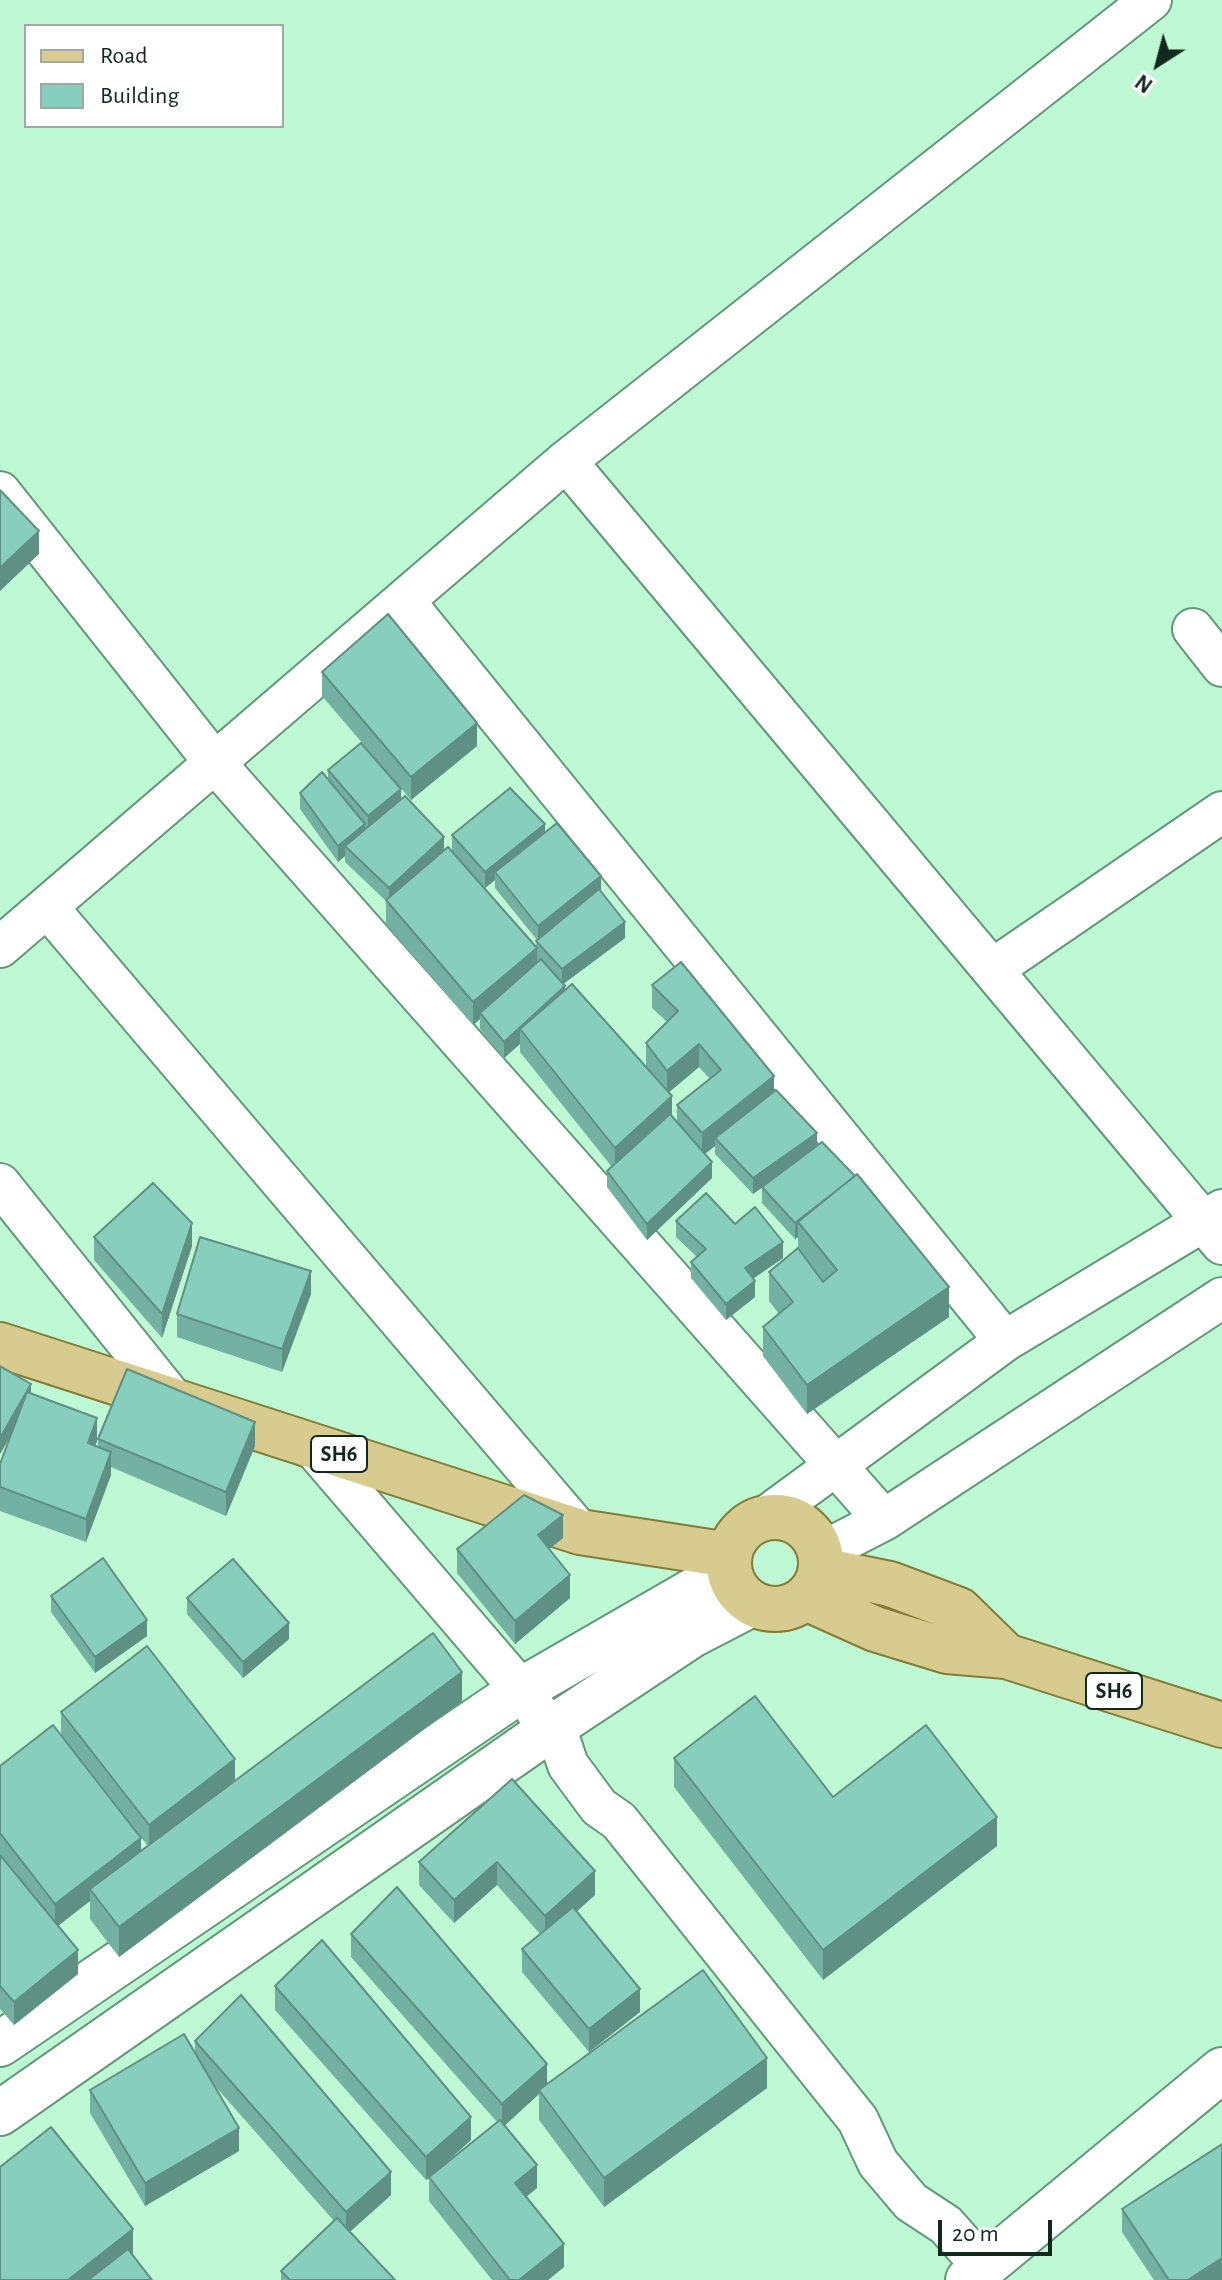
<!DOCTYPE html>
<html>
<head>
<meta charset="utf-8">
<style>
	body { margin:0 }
	#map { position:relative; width:1222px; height:2280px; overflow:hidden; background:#bff8d5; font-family:"Alegreya Sans",sans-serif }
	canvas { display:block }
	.legend { position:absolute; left:24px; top:24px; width:260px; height:104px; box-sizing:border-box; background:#fff; border:2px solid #a0a9a4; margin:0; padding:10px 14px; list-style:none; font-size:24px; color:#12281c }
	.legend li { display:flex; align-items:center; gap:16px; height:40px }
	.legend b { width:40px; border:2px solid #a0a9a4 }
	.north { position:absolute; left:1118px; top:24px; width:80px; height:80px; -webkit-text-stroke:6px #fff; paint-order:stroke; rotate:216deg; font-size:22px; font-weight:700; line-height:32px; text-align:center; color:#12281c }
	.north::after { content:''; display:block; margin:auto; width:28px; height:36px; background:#12281c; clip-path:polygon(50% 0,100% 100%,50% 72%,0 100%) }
	.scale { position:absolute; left:938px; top:2220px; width:114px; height:36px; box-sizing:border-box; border:4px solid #12281c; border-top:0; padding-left:10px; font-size:24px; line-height:28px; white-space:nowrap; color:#12281c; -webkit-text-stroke:6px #fff; paint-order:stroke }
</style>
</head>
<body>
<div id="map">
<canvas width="1222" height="2280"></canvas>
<ul class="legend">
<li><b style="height:10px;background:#d8cb8f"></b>Road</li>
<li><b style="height:22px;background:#88cebd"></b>Building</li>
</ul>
<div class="north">N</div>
<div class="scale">20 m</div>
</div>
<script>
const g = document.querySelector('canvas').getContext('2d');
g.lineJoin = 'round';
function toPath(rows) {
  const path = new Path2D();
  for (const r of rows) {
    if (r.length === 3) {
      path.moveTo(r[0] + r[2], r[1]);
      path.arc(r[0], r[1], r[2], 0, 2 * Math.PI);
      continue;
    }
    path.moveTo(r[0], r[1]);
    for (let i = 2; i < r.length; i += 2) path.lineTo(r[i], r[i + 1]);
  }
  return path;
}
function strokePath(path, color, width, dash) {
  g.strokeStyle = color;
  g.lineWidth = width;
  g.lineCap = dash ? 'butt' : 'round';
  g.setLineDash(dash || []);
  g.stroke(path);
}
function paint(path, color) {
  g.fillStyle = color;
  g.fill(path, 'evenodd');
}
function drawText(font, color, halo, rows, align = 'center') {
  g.font = font + ' "Alegreya Sans",sans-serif';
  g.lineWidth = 7;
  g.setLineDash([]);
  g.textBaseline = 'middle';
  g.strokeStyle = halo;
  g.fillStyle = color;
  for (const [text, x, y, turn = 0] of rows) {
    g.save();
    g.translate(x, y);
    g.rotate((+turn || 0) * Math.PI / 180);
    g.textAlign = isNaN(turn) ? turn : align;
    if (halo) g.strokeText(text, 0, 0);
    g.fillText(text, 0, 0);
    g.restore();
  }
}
const minor = toPath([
	[566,461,1222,1244],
	[0,492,215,763,884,1520],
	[405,602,1005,1341],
	[1193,629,1222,666],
	[48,908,580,1532],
	[0,947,566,461,1151,0],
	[993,969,1222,812],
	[0,1184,175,1402],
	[311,1445,521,1690,561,1744,568,1765,599,1807,619,1821,858,2120,878,2163,911,2202,946,2225,984,2268],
	[764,1518,1005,1341,1222,1210],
	[820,1553,884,1520,1222,1298]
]);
const tertiary = toPath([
	[0,2044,521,1690,729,1570],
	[0,2113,550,1729,692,1635,752,1604],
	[968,2280,1222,2070]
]);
const primary = toPath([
	[0,1345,580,1532,729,1555],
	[775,1563,46],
	[821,1570,890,1584,959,1610,1006,1656],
	[806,1598,875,1629,947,1651,1006,1656,1222,1725]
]);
const wall = toPath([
	[322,672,477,746,411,800,322,696],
	[328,770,401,800,444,850,536,946,537,940,495,888,495,880,485,888,452,851,452,835,545,833,601,891,625,938,563,984,565,990,646,1066,646,1043,667,1022,652,1008,652,985,774,1092,949,1317,807,1414,763,1356,763,1327,779,1314,769,1301,769,1272,798,1248,798,1237,795,1239,762,1203,762,1187,765,1185,753,1194,715,1154,715,1146,705,1154,712,1178,647,1240,607,1187,607,1171,612,1167,520,1052,520,1044,504,1058,480,1029,480,1019,473,1025,386,924,386,901,345,862,345,856,338,862,300,809,300,793,328,779],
	[699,1067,710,1079,677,1105,677,1122,672,1117,669,1092],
	[676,1221,735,1224,783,1258,753,1279,755,1297,726,1320,691,1278,691,1262,697,1257,676,1237],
	[94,1237,192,1246,162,1338,94,1260],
	[311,1294,282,1372,177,1337,177,1314],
	[0,1366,31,1394,97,1441,95,1446,98,1447,98,1439,255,1446,226,1516,111,1467,111,1475,86,1542,0,1511,0,1464,11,1435,0,1454],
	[563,1538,549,1549,570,1598,515,1644,457,1573,457,1549],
	[51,1596,147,1636,95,1673,51,1612],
	[187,1598,289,1639,243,1678,187,1614],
	[462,1701,119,1957,90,1919,90,1901,58,1926,78,1974,14,2025,0,2009,0,1766,61,1735,61,1712,235,1781],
	[126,1818,148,1846,141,1851],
	[674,1758,833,1797,997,1846,823,1980,674,1787],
	[512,1779,595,1895,576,1911,640,2012,589,2052,522,1972,522,1949,540,1934,497,1885,454,1923,419,1885,419,1862],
	[351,1934,547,2085,767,2088,604,2207,539,2120,539,2094,505,2125,537,2188,526,2197,564,2267,548,2280,492,2280,429,2201,429,2179,426,2180,275,2010,275,1986,471,2140,444,2165,497,2122,351,1957],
	[195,2041,391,2195,350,2232,395,2280,281,2280,281,2271,334,2221,215,2086,239,2151,145,2206,90,2113,90,2090,195,2053],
	[1122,2209,1222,2280,1154,2280,1122,2232]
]);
const shadedWall = toPath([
	[39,531,39,554,0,591,0,568],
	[477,723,477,746,411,800,411,777],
	[401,789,401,805,368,832,368,816],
	[365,824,365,840,345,846,345,856,338,862,338,846],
	[545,824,545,840,495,872,495,880,485,888,485,872],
	[444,837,444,853,389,904,389,888],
	[601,876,601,892,538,942,538,926],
	[625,922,625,938,562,985,562,969],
	[537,948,537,971,480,1013,480,1019,473,1025,473,1002],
	[565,986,565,1002,520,1029,520,1044,504,1058,504,1042],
	[699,1044,699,1067,667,1094,667,1071],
	[774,1076,774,1099,715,1138,715,1146,702,1156,702,1133],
	[672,1096,672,1119,615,1171,615,1148],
	[817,1133,817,1149,753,1194,753,1178],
	[712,1162,712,1178,647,1240,647,1224],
	[855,1176,798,1222,798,1237,795,1239,795,1223],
	[192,1223,192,1246,162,1338,162,1314],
	[783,1242,783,1258,745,1284,745,1268],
	[311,1271,311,1294,282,1372,282,1349],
	[755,1281,755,1297,726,1320,726,1304],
	[949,1287,949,1317,807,1414,807,1385],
	[31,1384,31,1400,0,1454,0,1438],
	[97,1418,97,1441,88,1466,88,1443],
	[255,1422,255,1446,226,1516,226,1492],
	[111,1452,111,1475,86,1542,86,1519],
	[563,1515,563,1538,538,1558,538,1535],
	[570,1575,570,1598,515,1644,515,1621],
	[147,1620,147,1636,95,1673,95,1657],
	[289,1623,289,1639,243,1678,243,1662],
	[462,1672,462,1701,119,1957,119,1927],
	[235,1759,235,1782,149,1848,149,1825],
	[997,1817,997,1846,823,1980,823,1950],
	[141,1838,141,1861,90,1889,90,1901,55,1928,55,1904],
	[497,1862,497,1885,454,1923,454,1900],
	[595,1871,595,1895,545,1940,545,1916],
	[78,1950,78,1974,14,2025,14,2002],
	[640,1989,640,2012,589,2052,589,2029],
	[767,2058,767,2088,604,2207,604,2178],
	[547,2064,547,2088,539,2090,539,2094,502,2128,502,2104],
	[471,2117,471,2140,426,2180,426,2157],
	[239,2128,239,2151,145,2206,145,2183],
	[537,2165,537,2188,515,2206,515,2183],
	[391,2172,391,2195,346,2235,346,2212],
	[133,2229,133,2259,106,2280,68,2280],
	[564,2244,564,2267,548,2280,519,2280],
	[1222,2258,1222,2280,1188,2280]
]);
const building = toPath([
	[0,490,39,531,0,568,0,490],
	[388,614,477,723,411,777,322,672,388,614],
	[361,743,401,789,368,816,328,770,361,743],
	[322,772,365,824,338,846,300,793,322,772],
	[510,788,545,824,485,872,452,835,510,788],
	[405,796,444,837,389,888,345,846,405,796],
	[557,823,601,876,538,926,495,872,557,823],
	[448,847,537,948,473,1002,386,900,448,847],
	[599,889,625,922,562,969,536,941,599,889],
	[541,959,565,986,504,1042,480,1013,541,959],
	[681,962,774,1076,702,1133,677,1105,721,1070,699,1044,667,1071,646,1043,678,1011,652,985,681,962],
	[572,984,672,1096,615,1148,520,1029,572,984],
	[776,1090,817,1133,753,1178,715,1138,776,1090],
	[670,1114,712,1162,647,1224,607,1171,670,1114],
	[822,1142,855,1176,795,1223,762,1187,822,1142],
	[857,1174,949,1287,807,1385,763,1327,793,1302,769,1272,798,1248,823,1282,837,1270,798,1222,857,1174],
	[153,1183,192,1223,162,1314,94,1237,153,1183],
	[706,1193,735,1224,755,1207,783,1242,745,1268,755,1281,726,1304,691,1262,706,1249,676,1221,706,1193],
	[200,1237,311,1271,282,1349,177,1314,200,1237],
	[0,1366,31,1384,0,1438,0,1366],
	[127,1369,255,1422,226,1492,98,1439,127,1369],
	[27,1392,97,1418,88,1443,111,1452,86,1519,0,1487,0,1464,27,1392],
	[524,1495,563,1515,538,1535,570,1575,515,1621,457,1549,524,1495],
	[103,1558,147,1620,95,1657,51,1596,103,1558],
	[233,1559,289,1623,243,1662,187,1598,233,1559],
	[433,1633,462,1672,119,1927,90,1889,433,1633],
	[147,1646,235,1759,149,1825,61,1712,147,1646],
	[755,1696,833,1797,926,1725,997,1817,823,1950,674,1758,755,1696],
	[53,1725,141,1838,55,1904,0,1833,0,1766,53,1725],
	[512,1779,595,1871,545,1916,497,1862,454,1900,419,1862,512,1779],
	[0,1855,78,1950,14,2002,0,1986,0,1855],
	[397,1887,547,2064,502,2104,351,1934,397,1887],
	[573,1907,640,1989,589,2029,522,1949,573,1907],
	[322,1940,471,2117,426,2157,275,1986,322,1940],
	[703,1970,767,2058,604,2178,539,2090,703,1970],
	[241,1995,391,2172,346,2212,195,2041,241,1995],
	[184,2034,239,2128,145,2183,90,2090,184,2034],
	[500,2120,537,2165,515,2183,564,2244,519,2280,510,2280,429,2177,500,2120],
	[51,2127,133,2229,68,2280,0,2280,0,2167,51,2127],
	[1222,2144,1222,2258,1188,2280,1169,2280,1122,2209,1222,2144],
	[337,2218,395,2280,290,2280,281,2271,337,2218],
	[128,2249,152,2280,88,2280,128,2249]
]);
const shields = [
	[339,1454,56],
	[1114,1691,56]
];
const shieldNames = [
	["SH6",339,1454],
	["SH6",1114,1691]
];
strokePath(minor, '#629878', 44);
strokePath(tertiary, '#629878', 48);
strokePath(primary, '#827c36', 48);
strokePath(minor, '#fff', 40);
strokePath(tertiary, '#fff', 44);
strokePath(primary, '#d8cb8f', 44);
paint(wall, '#75b1a3');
paint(shadedWall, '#5f9084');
paint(building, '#88cebd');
strokePath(building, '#5f9084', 2);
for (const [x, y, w] of shields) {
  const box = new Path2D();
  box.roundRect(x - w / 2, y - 18, w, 36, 6);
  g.fillStyle = '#fff';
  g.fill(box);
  strokePath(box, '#12281c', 2);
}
drawText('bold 22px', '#12281c', null, shieldNames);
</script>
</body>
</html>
